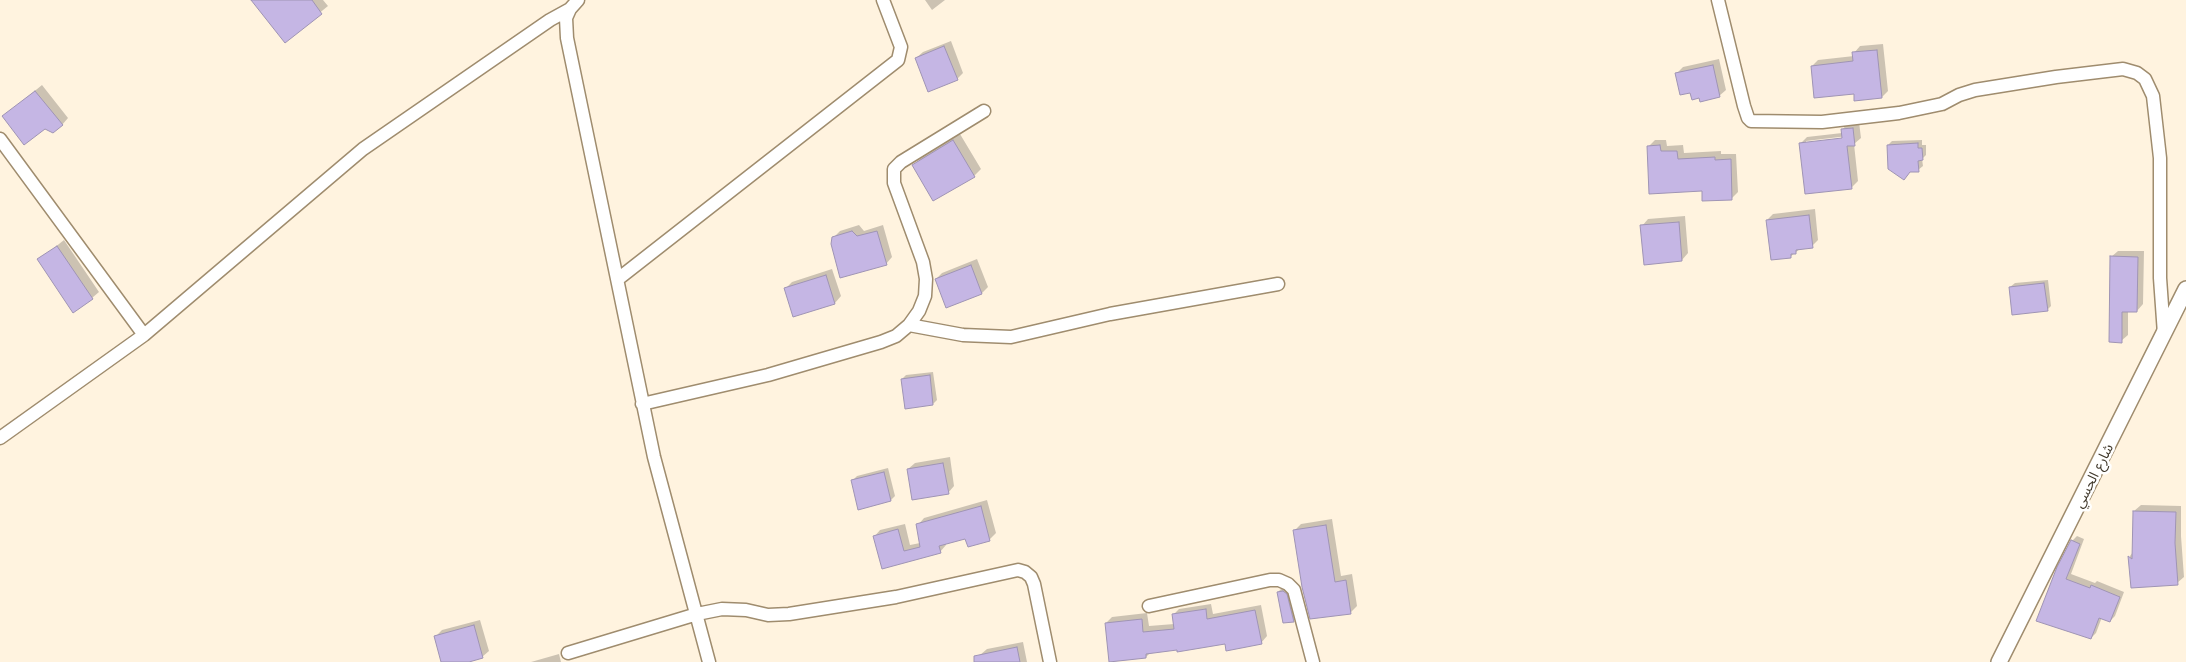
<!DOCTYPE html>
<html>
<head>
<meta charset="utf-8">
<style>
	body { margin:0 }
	canvas { display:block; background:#fff3df }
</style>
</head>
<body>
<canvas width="2186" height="662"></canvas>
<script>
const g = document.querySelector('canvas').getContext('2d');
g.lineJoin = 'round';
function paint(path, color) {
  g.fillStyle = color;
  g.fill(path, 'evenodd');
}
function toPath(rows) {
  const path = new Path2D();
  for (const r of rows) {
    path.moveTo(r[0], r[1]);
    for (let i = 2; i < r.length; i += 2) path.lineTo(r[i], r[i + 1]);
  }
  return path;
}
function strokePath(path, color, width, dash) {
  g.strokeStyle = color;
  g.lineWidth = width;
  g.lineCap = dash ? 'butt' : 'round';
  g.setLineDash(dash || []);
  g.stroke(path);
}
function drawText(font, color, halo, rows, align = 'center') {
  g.font = font + ' "Work Sans","Noto Sans Arabic",sans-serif';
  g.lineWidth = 5;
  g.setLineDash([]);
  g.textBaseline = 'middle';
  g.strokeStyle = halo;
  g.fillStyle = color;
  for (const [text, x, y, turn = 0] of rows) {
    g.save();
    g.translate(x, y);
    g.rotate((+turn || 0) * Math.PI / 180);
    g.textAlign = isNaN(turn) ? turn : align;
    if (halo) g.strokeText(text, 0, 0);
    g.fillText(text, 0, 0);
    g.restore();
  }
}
const shadow = toPath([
	[256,0,323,0,328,6,285,41],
	[925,0,945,0,932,10],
	[951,41,963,73,957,79,916,58,923,52],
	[1883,44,1888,91,1882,97,1855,92,1812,66,1818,60,1854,56,1854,53,1860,46],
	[1719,59,1726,90,1719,96,1691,91,1676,74,1683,67],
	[42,85,68,118,62,125,4,116],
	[1859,122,1861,138,1854,144,1858,181,1851,188,1801,143,1807,137,1842,133,1842,130,1848,123],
	[1848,136,1848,138,1806,143,1806,141],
	[960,134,981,169,974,176,934,199,914,165,920,159],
	[1655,140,1666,140,1667,146,1683,145,1684,153,1721,151,1721,154,1736,154,1738,192,1732,198,1703,190,1648,147],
	[1922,140,1922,145,1926,145,1926,155,1922,159,1923,166,1918,170,1888,145,1892,141],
	[1815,209,1818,240,1812,246,1801,248,1790,257,1767,220,1773,214],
	[1685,216,1688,253,1682,260,1642,226,1648,219],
	[859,225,864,231,883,225,892,257,886,264,833,238,840,231],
	[64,240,99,292,92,298,39,260],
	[2118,251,2144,251,2143,304,2137,311,2128,311,2128,335,2121,341,2111,257],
	[977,259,988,287,982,293,947,307,936,279,942,273],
	[832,269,841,296,835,303,785,289,792,282],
	[2048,280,2051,306,2047,310,2010,287,2015,283],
	[933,372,937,400,933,404,902,379,906,375],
	[950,457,954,486,948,493,908,469,915,463],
	[888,468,895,496,891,500,853,480,857,476],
	[987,500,996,533,989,540,966,537,946,543,946,545,940,552,883,568,874,537,880,530,905,524,910,545,920,543,918,525,924,518],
	[2141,505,2181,506,2181,536,2184,577,2177,583,2132,587,2130,556,2133,552,2134,511],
	[1332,519,1341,576,1352,574,1357,606,1350,613,1294,531,1301,524],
	[2077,536,2084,539,2071,574,2095,583,2097,581,2124,592,2115,616,2110,621,2102,617,2096,633,2091,638,2038,620,2072,541],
	[1287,587,1297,617,1293,621,1278,592,1282,588],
	[1211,604,1213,614,1261,605,1267,636,1261,643,1226,643,1151,652,1146,657,1106,623,1112,617,1147,613,1149,626,1174,624,1173,615,1179,609],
	[480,620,489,651,482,657,465,662,443,662,436,636,442,630],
	[1023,642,1027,662,982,662,980,655,987,649],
	[559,654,561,662,531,662]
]);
const building = toPath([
	[251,0,312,0,322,14,285,43,251,0],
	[944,46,958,80,928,92,915,58,944,46],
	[1877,50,1882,98,1854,101,1854,94,1814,98,1811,66,1853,61,1852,52,1877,50],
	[1713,65,1720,97,1700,102,1699,98,1692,100,1690,93,1680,95,1675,73,1713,65],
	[35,91,63,125,53,133,45,129,24,145,2,116,35,91],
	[1853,128,1855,146,1847,146,1852,189,1805,194,1799,143,1842,138,1841,129,1853,128],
	[953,140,975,177,933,201,912,165,953,140],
	[1918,143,1918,148,1922,148,1923,160,1918,161,1919,172,1910,172,1904,180,1888,169,1887,145,1918,143],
	[1660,145,1661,151,1677,151,1678,159,1715,157,1715,160,1731,159,1732,200,1702,201,1702,191,1649,194,1647,146,1660,145],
	[1809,215,1813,248,1796,250,1796,254,1791,254,1791,258,1771,260,1766,220,1809,215],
	[1679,222,1682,261,1644,265,1640,225,1679,222],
	[852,231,857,236,877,231,887,265,840,278,831,244,832,237,852,231],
	[57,246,93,299,73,313,37,259,57,246],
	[2110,256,2138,257,2137,312,2122,312,2122,343,2109,342,2110,256],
	[971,265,982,294,946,308,935,279,971,265],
	[826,275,835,304,793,317,784,288,826,275],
	[2044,283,2048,311,2012,315,2009,287,2044,283],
	[930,375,933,405,905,409,901,379,930,375],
	[943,463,949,494,912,500,907,469,943,463],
	[884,472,891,501,858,510,851,480,884,472],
	[981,506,990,541,968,547,965,539,939,546,941,553,882,569,873,536,898,529,904,551,920,547,916,524,981,506],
	[2133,511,2176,512,2175,543,2178,585,2131,588,2128,556,2132,559,2133,511],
	[1326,525,1335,582,1346,580,1351,614,1310,619,1302,587,1293,530,1326,525],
	[2071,540,2080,544,2066,579,2090,588,2091,585,2120,597,2110,622,2099,618,2091,639,2036,621,2057,567,2071,540],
	[1283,591,1287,594,1294,622,1283,623,1277,592,1283,591],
	[1206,609,1207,619,1255,610,1262,644,1226,651,1225,644,1177,652,1177,650,1146,654,1146,658,1109,662,1105,623,1142,619,1143,632,1174,629,1172,614,1206,609],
	[474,625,483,658,469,662,441,662,434,636,474,625],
	[1017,647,1020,662,974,662,974,656,1017,647]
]);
const minor = toPath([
	[578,0,570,9,566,18,567,38,654,457,709,662],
	[1718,0,1744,106,1748,118,1751,121,1822,122,1899,113,1942,104,1959,95,1975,90,2056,77,2123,69,2137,73,2145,79,2153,96,2160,158,2160,278,2164,334],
	[0,139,144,335],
	[618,279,898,60,901,47,883,0],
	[909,325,963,335,1011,337,1110,314,1278,284],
	[642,404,768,375,881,342,896,336,909,325,919,311,925,296,926,279,923,262,894,183,894,169,901,162,984,111],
	[0,438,144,335,363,149,550,20,570,9],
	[1149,606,1270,580,1279,580,1288,584,1294,590,1313,662],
	[568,653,697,614,722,609,746,610,768,615,789,614,896,597,1018,570,1025,572,1031,577,1034,584,1050,662]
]);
const tertiary = toPath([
	[1999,662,2186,289]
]);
const streetNames = [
	["شارع الحسي",2094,476,-63]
];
paint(shadow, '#0003');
paint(building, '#c5b6e4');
strokePath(building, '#9f94b4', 1);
strokePath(minor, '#9f8c6e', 15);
strokePath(tertiary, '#9f8c6e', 18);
strokePath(minor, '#fff', 12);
strokePath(tertiary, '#fff', 15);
drawText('14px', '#40382b', '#fff', streetNames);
</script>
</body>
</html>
